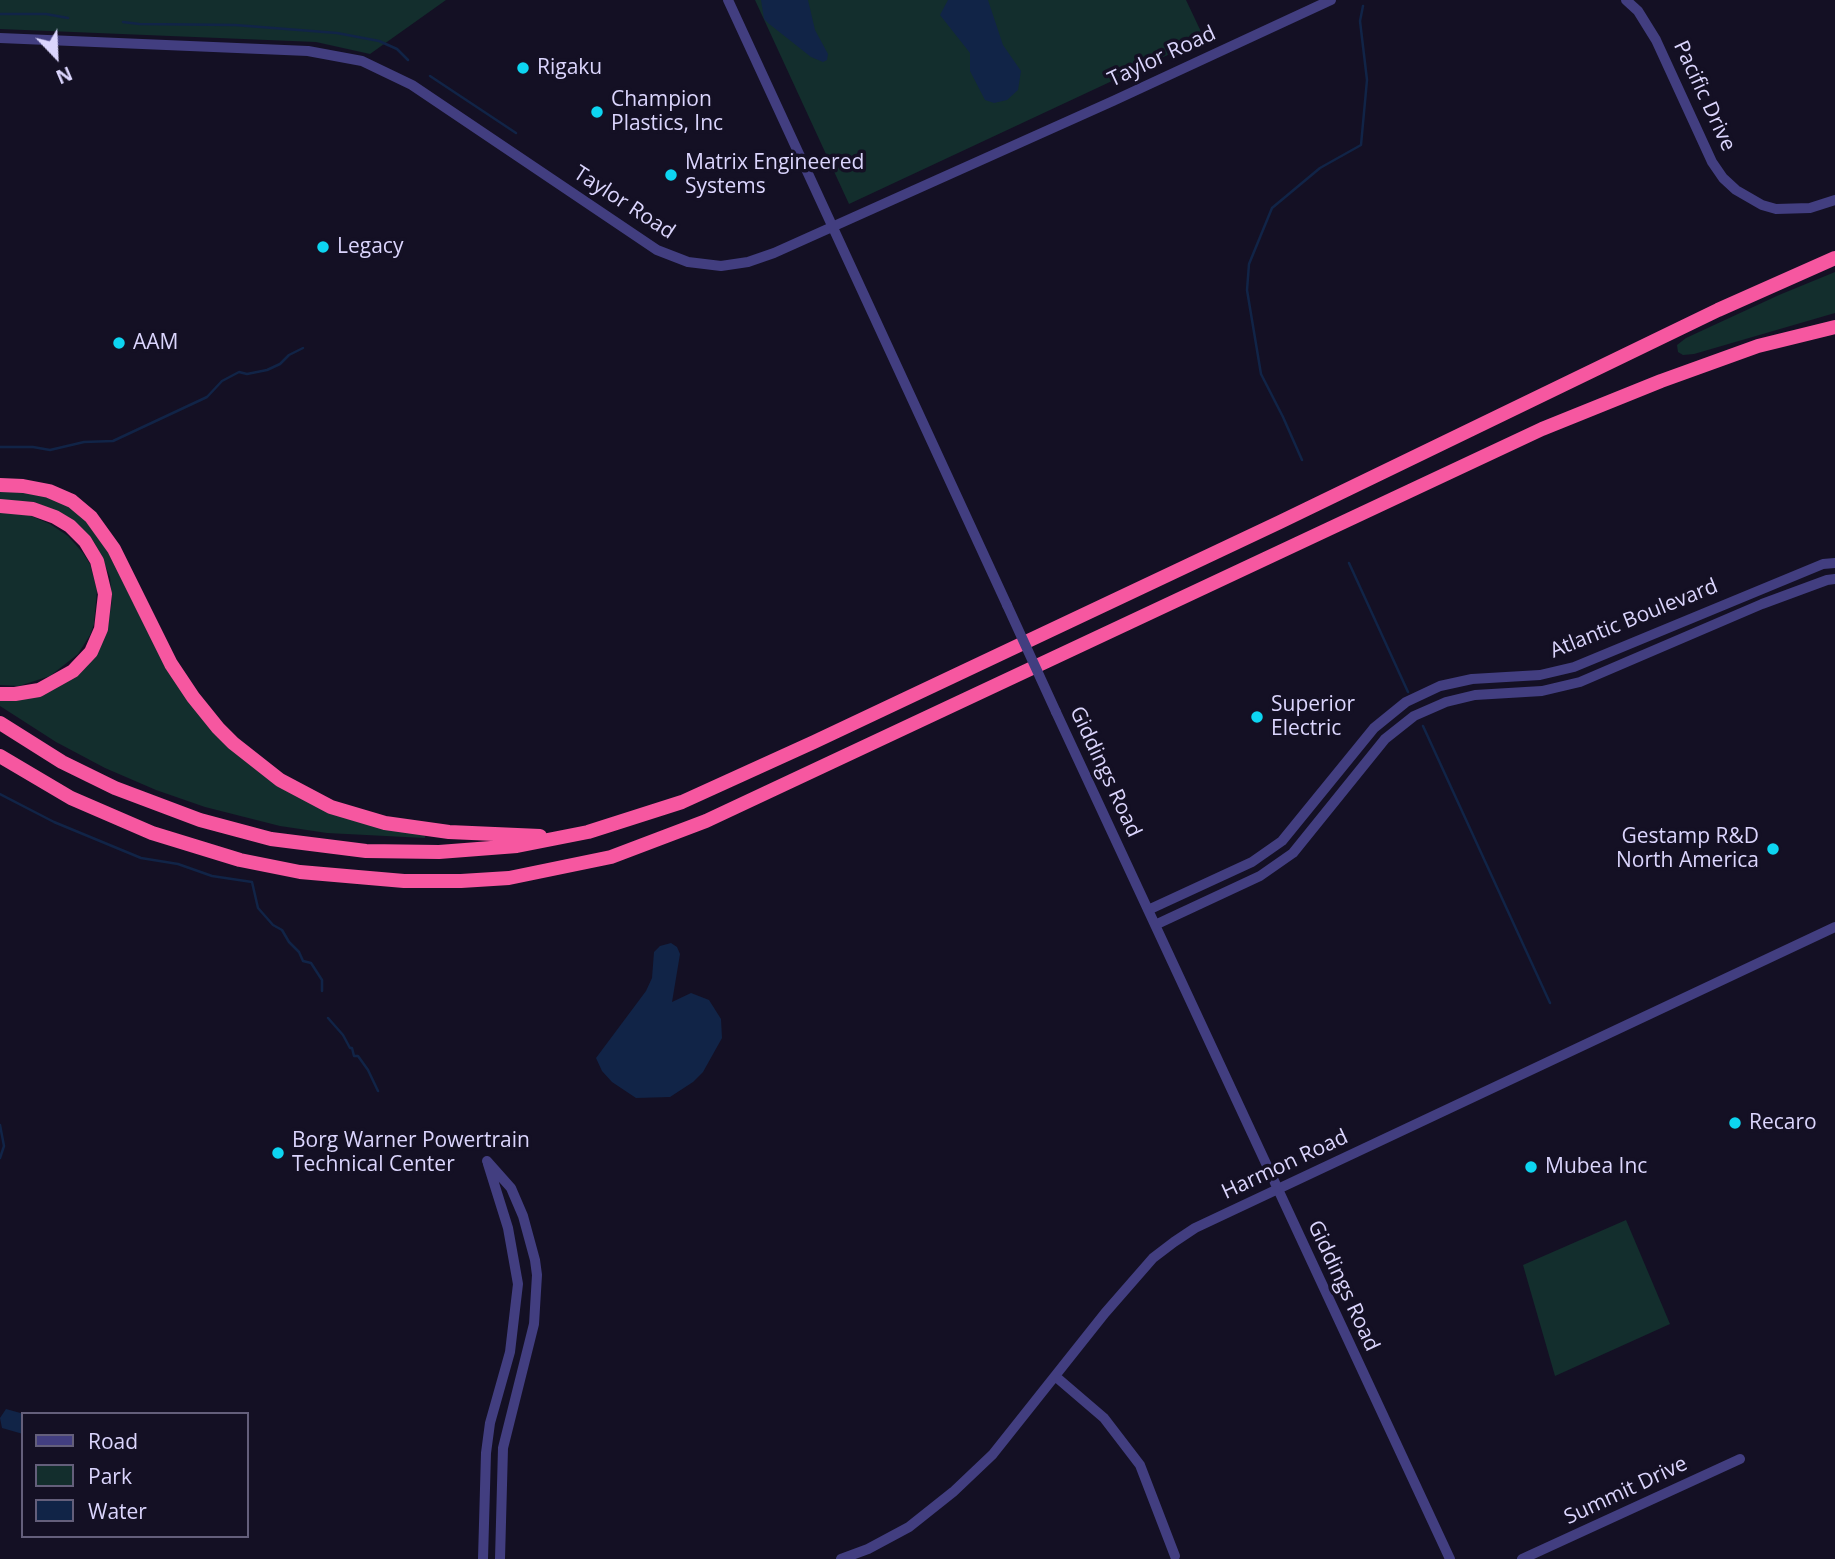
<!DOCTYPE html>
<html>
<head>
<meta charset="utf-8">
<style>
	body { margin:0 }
	#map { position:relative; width:1835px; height:1559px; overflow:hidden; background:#141024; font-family:"Open Sans",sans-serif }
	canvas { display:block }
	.legend { position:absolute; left:21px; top:1412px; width:228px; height:126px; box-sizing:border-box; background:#141024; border:2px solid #645f7b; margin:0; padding:9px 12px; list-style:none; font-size:21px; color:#dbd5fd }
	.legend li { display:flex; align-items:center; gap:14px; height:35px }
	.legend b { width:35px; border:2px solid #645f7b }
	.north { position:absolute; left:21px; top:21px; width:70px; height:70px; -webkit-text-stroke:5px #141024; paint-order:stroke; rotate:157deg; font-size:19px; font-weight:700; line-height:28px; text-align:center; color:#dbd5fd }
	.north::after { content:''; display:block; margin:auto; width:24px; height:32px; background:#dbd5fd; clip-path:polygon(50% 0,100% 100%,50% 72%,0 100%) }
</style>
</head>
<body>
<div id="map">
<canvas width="1835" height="1559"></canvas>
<ul class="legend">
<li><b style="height:9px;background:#423e80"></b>Road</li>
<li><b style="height:19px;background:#132e2d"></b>Park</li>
<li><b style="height:19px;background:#112447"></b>Water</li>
</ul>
<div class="north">N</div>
</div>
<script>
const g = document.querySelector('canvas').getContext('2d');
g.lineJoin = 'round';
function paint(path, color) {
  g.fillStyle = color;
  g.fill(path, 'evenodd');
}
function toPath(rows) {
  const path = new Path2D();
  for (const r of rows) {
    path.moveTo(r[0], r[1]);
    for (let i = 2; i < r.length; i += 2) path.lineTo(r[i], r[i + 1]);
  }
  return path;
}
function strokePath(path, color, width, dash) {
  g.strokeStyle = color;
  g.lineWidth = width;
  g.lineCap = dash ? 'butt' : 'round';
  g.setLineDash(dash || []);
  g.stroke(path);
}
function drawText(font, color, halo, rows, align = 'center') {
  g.font = font + ' "Open Sans",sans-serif';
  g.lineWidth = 7;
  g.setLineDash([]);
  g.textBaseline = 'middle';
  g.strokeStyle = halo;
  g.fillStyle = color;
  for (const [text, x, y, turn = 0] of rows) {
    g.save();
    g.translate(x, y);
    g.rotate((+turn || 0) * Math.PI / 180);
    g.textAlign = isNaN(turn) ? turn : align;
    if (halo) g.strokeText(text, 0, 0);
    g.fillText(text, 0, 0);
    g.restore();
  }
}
const green = toPath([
	[0,0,446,0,370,54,316,42,0,29],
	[755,0,1186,0,1204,38,849,204],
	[1835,272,1835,313,1694,354,1683,355,1678,352,1677,345,1686,338,1779,295],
	[0,490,29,491,66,503,101,535,161,654,264,776,425,836,425,838,327,833,280,826,205,807,156,790,105,768,56,742,0,706,0,699,40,696,74,677,108,626,112,600,110,577,100,553,94,542,68,517,35,502,0,500],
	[0,512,29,515,50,524,68,536,83,553,90,564,97,590,94,624,90,635,78,654,50,676,19,686,0,685],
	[1626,1220,1670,1324,1555,1376,1523,1265]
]);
const water = toPath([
	[761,0,808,0,815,30,828,54,827,60,823,62,811,57,768,23,764,19],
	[948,0,988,0,1003,45,1021,71,1018,90,1007,100,994,103,985,100,970,71,970,53,940,15],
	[671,943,677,947,680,954,672,1002,691,993,709,1000,721,1019,722,1038,703,1072,693,1082,670,1097,636,1098,612,1082,602,1071,596,1058,646,991,652,978,654,952,660,946],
	[6,1409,24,1414,23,1434,2,1428,0,1418]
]);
const stream = toPath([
	[0,14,46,14,68,18],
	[123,22,139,24,235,25,337,33,379,41,397,49,408,60],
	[430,76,516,133],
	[0,447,33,447,50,450,84,442,113,441,207,397,222,381,239,372,247,374,267,370,280,364,289,355,303,348],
	[1302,460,1283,417,1261,374,1247,290,1249,264,1272,208,1320,168,1361,145,1367,80,1360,21,1363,6],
	[1349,563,1408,692],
	[1423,726,1550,1003],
	[0,794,54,822,141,858,178,864,212,876,252,882,258,908,273,925,282,930,289,942,299,952,303,961,311,963,322,980,322,991],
	[328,1018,343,1035,350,1048,352,1048,354,1056,358,1056,368,1070,378,1091],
	[0,1125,4,1146,0,1158]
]);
const minor = toPath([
	[728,0,1007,605],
	[1626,0,1638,11,1656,40,1712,162,1723,178,1736,190,1762,205,1776,209,1810,208,1835,200],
	[0,38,308,51,362,61,412,85,657,250,688,262,721,266,748,262,774,253,1113,101,1331,0],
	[1056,712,1450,1559],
	[1148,910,1252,862,1282,841,1374,728,1406,702,1440,686,1472,679,1540,675,1574,667,1823,564,1835,563],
	[1155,925,1260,876,1293,853,1385,739,1414,716,1446,702,1475,695,1542,691,1580,682,1762,604,1827,580,1835,579],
	[487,1161,511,1188,523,1216,535,1260,537,1275,534,1324,503,1448,500,1559],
	[1055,1376,1104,1418,1140,1465,1175,1556],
	[483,1559,486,1453,490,1423,510,1352,518,1284,508,1228,488,1164],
	[841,1559,868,1549,909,1527,953,1492,993,1454,1105,1313,1153,1258,1174,1242,1195,1228,1835,927],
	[1522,1559,1740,1459]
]);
const highway = toPath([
	[0,485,23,486,49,491,72,501,91,517,114,549,171,664,193,697,218,728,233,743,280,780,331,807,385,823,449,832,540,836],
	[0,506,33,509,55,517,70,526,85,541,97,561,105,594,101,629,91,652,73,671,39,690,15,694,0,694],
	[0,723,62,762,115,788,200,820,271,839,366,851,439,852,517,846,588,832,682,802,814,742,1280,522,1718,310,1835,258],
	[0,756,71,798,152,833,240,860,300,872,404,881,461,881,509,878,611,857,706,821,1542,429,1661,381,1758,346,1835,327]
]);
const minorBridge = toPath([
	[1007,605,1056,712]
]);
const markers = [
	[523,68,7,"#0dd5f1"],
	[597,112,7,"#0dd5f1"],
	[671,175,7,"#0dd5f1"],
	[323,247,7,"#0dd5f1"],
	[119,343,7,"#0dd5f1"],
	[1257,717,7,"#0dd5f1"],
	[1773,849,7,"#0dd5f1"],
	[1735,1123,7,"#0dd5f1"],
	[278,1153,7,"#0dd5f1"],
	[1531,1167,7,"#0dd5f1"]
];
const streetNames = [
	["Taylor Road",1162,57,-25],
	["Pacific Drive",1704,96,65],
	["Taylor Road",624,203,33],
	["Atlantic Boulevard",1634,619,-22],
	["Giddings Road",1105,772,65],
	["Harmon Road",1285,1165,-25],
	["Giddings Road",1343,1286,65],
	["Summit Drive",1626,1491,-25]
];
const poiNames = [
	["Rigaku",537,68],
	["Champion",611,100],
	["Plastics, Inc",611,124],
	["Matrix Engineered",685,163],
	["Systems",685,187],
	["Legacy",337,247],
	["AAM",133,343],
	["Superior",1271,705],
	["Electric",1271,729],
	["Gestamp R&D",1759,837,"right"],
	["North America",1759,861,"right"],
	["Recaro",1749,1123],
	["Borg Warner Powertrain",292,1141],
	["Technical Center",292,1165],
	["Mubea Inc",1545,1167]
];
paint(green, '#132e2d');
paint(water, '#112447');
strokePath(stream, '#112447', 2.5);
strokePath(minor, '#423e80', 10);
strokePath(highway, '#f657a0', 14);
strokePath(minorBridge, '#423e80', 10);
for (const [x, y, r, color] of markers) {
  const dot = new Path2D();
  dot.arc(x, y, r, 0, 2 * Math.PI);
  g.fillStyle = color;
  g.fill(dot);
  strokePath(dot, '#141024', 2.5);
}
drawText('21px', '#dbd5fd', '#141024', streetNames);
drawText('21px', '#dbd5fd', '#141024', poiNames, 'left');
</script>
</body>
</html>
